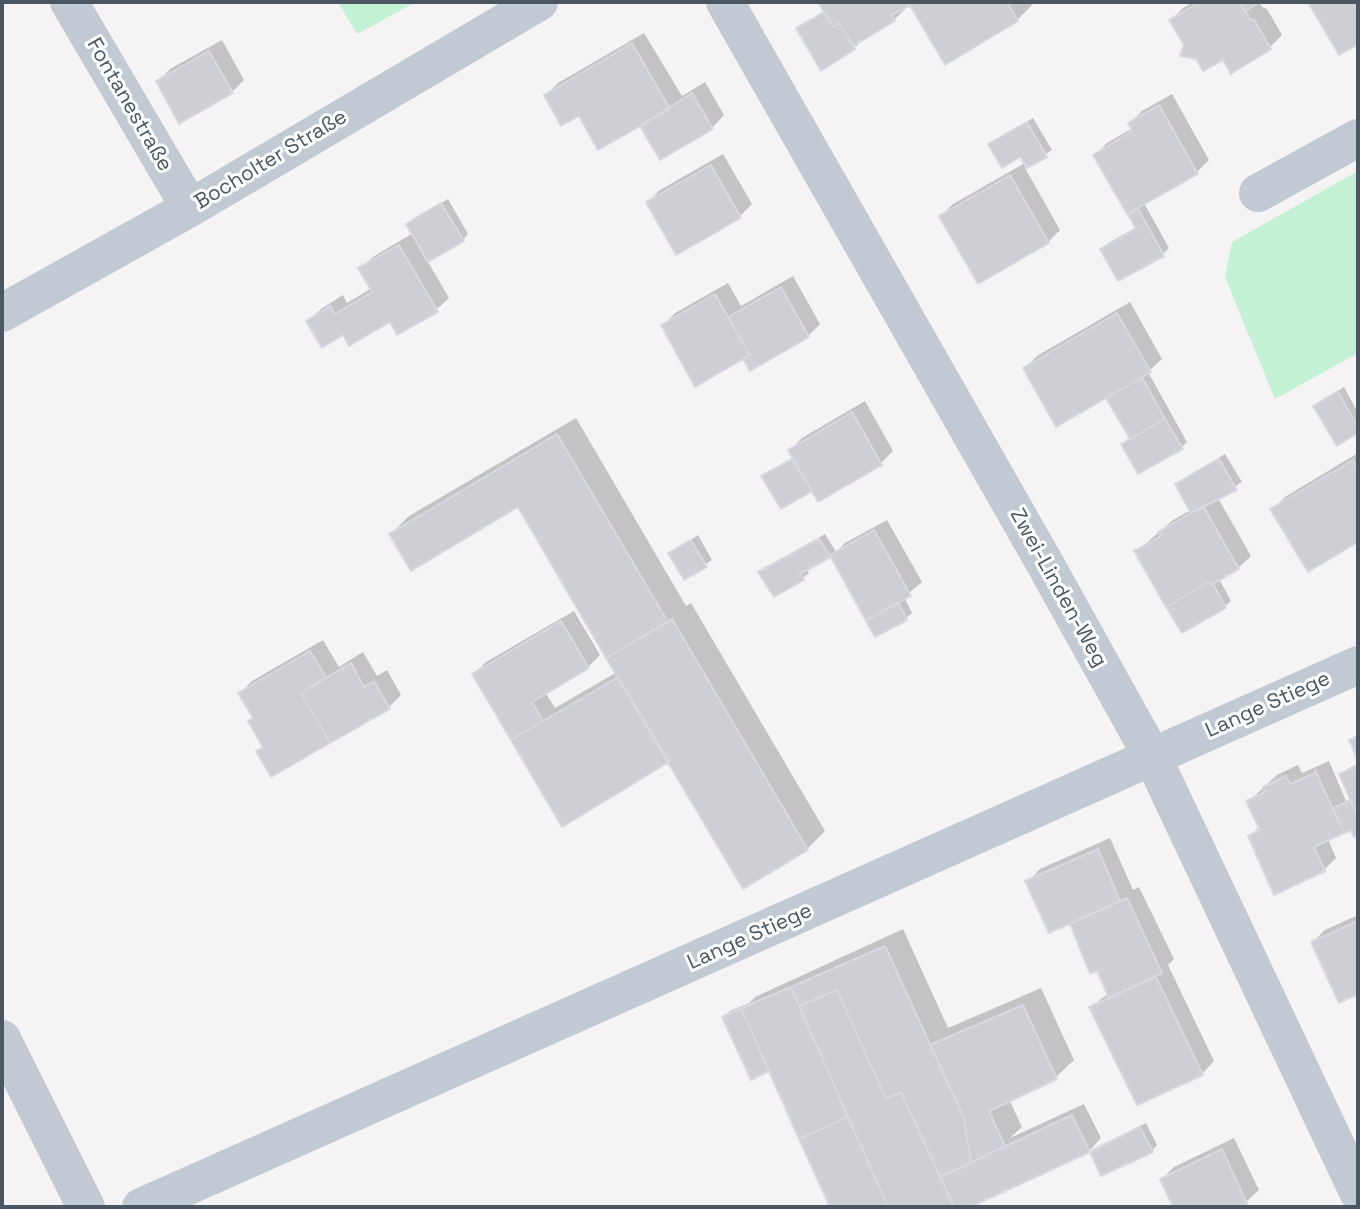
<!DOCTYPE html>
<html>
<head>
<meta charset="utf-8">
<style>
	body { margin:0 }
	#map { position:relative; width:1360px; height:1209px; overflow:hidden; background:#f5f3f3; font-family:"Space Grotesk",sans-serif }
	canvas { display:block }
	.frame { position:absolute; inset:0; border:4px solid #4a5661; pointer-events:none }
</style>
</head>
<body>
<div id="map">
<canvas width="1360" height="1209"></canvas>
<div class="frame"></div>
</div>
<script>
const g = document.querySelector('canvas').getContext('2d');
g.lineJoin = 'round';
function paint(path, color) {
  g.fillStyle = color;
  g.fill(path, 'evenodd');
}
function toPath(rows) {
  const path = new Path2D();
  for (const r of rows) {
    path.moveTo(r[0], r[1]);
    for (let i = 2; i < r.length; i += 2) path.lineTo(r[i], r[i + 1]);
  }
  return path;
}
function strokePath(path, color, width, dash) {
  g.strokeStyle = color;
  g.lineWidth = width;
  g.lineCap = dash ? 'butt' : 'round';
  g.setLineDash(dash || []);
  g.stroke(path);
}
function drawText(font, color, halo, rows, align = 'center') {
  g.font = font + ' "Space Grotesk",sans-serif';
  g.lineWidth = 6;
  g.setLineDash([]);
  g.textBaseline = 'middle';
  g.strokeStyle = halo;
  g.fillStyle = color;
  for (const [text, x, y, turn = 0] of rows) {
    g.save();
    g.translate(x, y);
    g.rotate((+turn || 0) * Math.PI / 180);
    g.textAlign = isNaN(turn) ? turn : align;
    if (halo) g.strokeText(text, 0, 0);
    g.fillText(text, 0, 0);
    g.restore();
  }
}
const green = toPath([
	[338,2,416,2,357,34],
	[1358,171,1358,353,1275,399,1225,277,1232,242]
]);
const shadow = toPath([
	[820,2,1035,2,1017,20,910,2,905,6,906,8,894,20,859,40,860,42,856,47,854,44,800,28,826,11],
	[1194,2,1259,2,1262,7,1267,9,1282,35,1270,47,1232,72,1223,58,1186,45,1171,20,1183,8],
	[644,33,682,96,705,82,724,115,712,128,661,158,641,124,579,114,546,95,558,83],
	[222,40,244,80,232,92,158,82,170,69],
	[1172,94,1209,160,1197,172,1144,203,1169,248,1163,254,1119,279,1102,249,1108,243,1137,227,1095,155,1107,143,1133,128,1130,123,1142,111],
	[1033,118,1052,150,1025,168,1060,230,1048,242,941,216,953,204,1025,163,1020,155,991,144,996,139],
	[723,154,752,204,740,216,677,252,648,202,660,190],
	[448,199,468,234,463,240,427,260,449,298,436,310,344,333,308,321,321,309,343,295,347,303,372,288,360,269,373,257,413,233,408,224,414,218],
	[793,276,820,324,808,336,744,356,663,326,675,313,728,283,741,306],
	[1130,302,1162,359,1148,372,1187,442,1182,447,1123,444,1131,438,1107,396,1025,368,1037,356],
	[1344,387,1358,413,1358,431,1338,443,1315,406],
	[865,401,893,451,881,463,819,499,813,489,764,476,794,457,790,450,802,438],
	[576,418,686,606,691,603,825,831,807,849,669,760,563,824,474,674,486,662,574,611,600,655,588,667,545,692,555,708,617,672,518,505,391,534,409,516],
	[1358,453,1358,540,1309,570,1273,509,1285,497],
	[1225,454,1242,482,1218,498,1251,556,1238,568,1219,579,1231,601,1225,606,1182,630,1137,551,1173,520,1191,510,1177,485,1183,479],
	[887,520,922,582,904,597,912,613,906,618,876,635,832,554,806,569,809,573,803,578,775,595,761,572,766,567,825,534,836,552,845,543],
	[698,535,712,560,685,578,671,553],
	[323,640,339,667,363,652,377,676,387,670,401,695,389,707,258,751,264,746,255,717,240,693,252,681],
	[1329,761,1346,801,1352,798,1341,775,1347,769,1358,764,1358,833,1355,835,1351,827,1328,839,1336,858,1324,870,1250,836,1260,826,1249,801,1277,775,1298,765,1302,773],
	[1110,838,1133,890,1139,887,1174,959,1168,965,1214,1061,1202,1074,1091,1007,1109,993,1098,969,1091,972,1071,921,1028,882,1040,869],
	[1358,915,1358,992,1340,1001,1313,942,1325,930],
	[903,929,948,1028,1041,988,1074,1060,1056,1077,1009,1099,1022,1127,1010,1138,1084,1104,1101,1138,1090,1150,966,1207,832,1207,769,1068,724,1017,730,1011,749,1003,755,997],
	[1146,1123,1157,1145,1152,1151,1101,1174,1091,1150],
	[1234,1138,1259,1190,1246,1202,1236,1207,1175,1207,1162,1179,1174,1167]
]);
const building = toPath([
	[818,2,916,2,892,15,895,21,853,46,839,23,833,27,818,2],
	[915,2,1007,2,1018,21,945,65,910,5,915,2],
	[1200,2,1239,2,1250,19,1255,21,1271,49,1231,74,1223,60,1203,71,1196,59,1180,56,1184,45,1169,20,1200,2],
	[1239,2,1260,2,1245,11,1239,2],
	[1308,2,1358,2,1358,44,1339,55,1308,2],
	[825,12,833,27,839,23,855,49,821,71,796,28,825,12],
	[632,43,670,109,598,150,579,116,561,126,544,95,632,43],
	[209,51,233,93,179,124,156,81,209,51],
	[692,93,713,129,660,160,640,126,692,93],
	[1159,105,1198,174,1127,214,1093,155,1132,131,1128,123,1159,105],
	[1027,122,1047,157,1027,168,1020,157,1002,168,988,144,1027,122],
	[711,165,741,218,676,255,646,202,711,165],
	[1010,175,1049,243,978,284,939,216,1010,175],
	[441,203,464,241,428,262,406,224,441,203],
	[1138,208,1164,256,1118,281,1100,249,1136,229,1128,214,1138,208],
	[399,245,438,312,397,335,390,322,349,346,343,335,322,348,306,321,330,306,335,314,372,292,358,268,399,245],
	[781,287,809,337,750,371,743,359,750,355,728,317,781,287],
	[715,294,750,355,695,387,661,325,715,294],
	[1117,313,1151,372,1056,427,1023,368,1117,313],
	[1142,377,1165,419,1130,439,1106,398,1142,377],
	[1338,391,1358,428,1358,433,1337,446,1313,406,1338,391],
	[852,412,882,465,818,502,788,450,852,412],
	[1165,419,1183,449,1138,474,1121,444,1165,419],
	[557,434,668,622,606,658,518,507,411,571,389,534,557,434],
	[792,459,812,491,781,509,761,476,792,459],
	[1219,459,1237,490,1191,513,1175,484,1219,459],
	[1353,460,1358,470,1358,542,1308,572,1270,509,1353,460],
	[1203,506,1239,569,1213,584,1211,585,1209,582,1166,607,1134,551,1161,536,1158,532,1203,506],
	[874,530,911,596,866,621,830,555,874,530],
	[819,539,831,557,800,574,804,580,774,597,758,572,819,539],
	[691,540,707,567,684,580,668,553,691,540],
	[1209,582,1211,585,1213,584,1226,608,1182,633,1166,607,1209,582],
	[898,602,907,620,875,637,866,621,898,602],
	[672,619,808,850,743,889,606,658,672,619],
	[561,621,589,668,532,702,543,721,511,740,472,674,561,621],
	[310,651,326,677,301,693,330,743,271,777,256,751,263,747,248,721,253,718,238,693,310,651],
	[351,663,364,687,374,681,390,709,330,743,301,693,351,663],
	[618,677,669,762,562,827,511,740,618,677],
	[1358,736,1358,760,1349,740,1358,736],
	[1358,766,1358,817,1339,774,1358,766],
	[1315,770,1344,833,1314,847,1325,871,1274,895,1248,836,1260,830,1246,801,1265,792,1263,787,1286,776,1290,784,1315,773,1315,770],
	[1351,800,1358,817,1358,835,1354,837,1351,830,1344,833,1333,808,1351,800],
	[1098,849,1120,901,1049,933,1025,881,1098,849],
	[1127,898,1162,973,1109,998,1097,971,1090,974,1070,924,1127,898],
	[1358,921,1358,994,1339,1003,1311,942,1358,921],
	[885,946,964,1118,971,1163,940,1177,901,1092,886,1099,837,990,799,1006,791,987,885,946],
	[1156,977,1203,1075,1137,1105,1089,1007,1156,977],
	[791,987,848,1117,799,1139,741,1008,791,987],
	[837,990,886,1099,901,1092,954,1207,888,1207,799,1006,837,990],
	[1023,1005,1057,1079,989,1111,1005,1146,971,1163,964,1118,930,1045,1023,1005],
	[741,1008,769,1071,751,1080,722,1017,741,1008],
	[1072,1115,1090,1152,970,1207,954,1207,940,1177,1072,1115],
	[848,1117,888,1207,830,1207,799,1139,848,1117],
	[1140,1127,1153,1152,1101,1176,1090,1152,1140,1127],
	[1222,1149,1247,1204,1240,1207,1173,1207,1160,1179,1222,1149]
]);
const minor = toPath([
	[69,2,190,208],
	[725,2,1044,562,1153,758,1358,1192],
	[1258,193,1358,138],
	[2,313,190,208,539,2],
	[2,1039,86,1207],
	[141,1207,1358,665]
]);
const streetNames = [
	["Fontanestraße",129,105,60],
	["Bocholter Straße",271,160,-31],
	["Zwei-Linden-Weg",1058,588,61],
	["Lange Stiege",1268,705,-24],
	["Lange Stiege",750,937,-24]
];
paint(green, '#c3f1d5');
paint(shadow, '#0003');
paint(building, '#cdcfd5');
strokePath(building, '#d7d9de', 2);
strokePath(minor, '#c1cad2', 38);
drawText('21px', '#4a5661', '#fff', streetNames);
</script>
</body>
</html>
